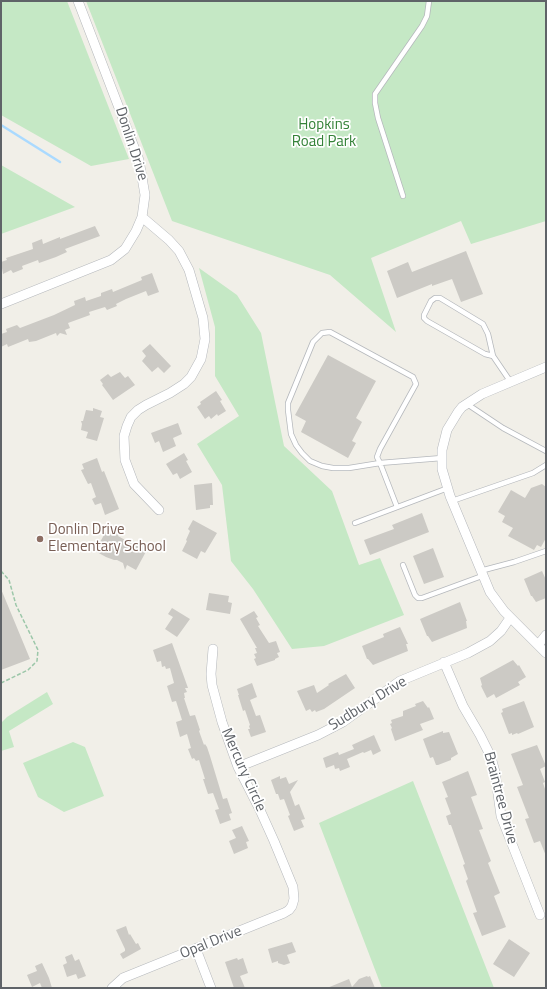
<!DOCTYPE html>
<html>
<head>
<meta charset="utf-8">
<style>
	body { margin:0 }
	#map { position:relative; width:547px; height:989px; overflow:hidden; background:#f1efe8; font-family:"Titillium Web",sans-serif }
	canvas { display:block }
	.frame { position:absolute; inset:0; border:2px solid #5f6368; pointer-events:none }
</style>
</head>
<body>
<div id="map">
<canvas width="547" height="989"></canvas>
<div class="frame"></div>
</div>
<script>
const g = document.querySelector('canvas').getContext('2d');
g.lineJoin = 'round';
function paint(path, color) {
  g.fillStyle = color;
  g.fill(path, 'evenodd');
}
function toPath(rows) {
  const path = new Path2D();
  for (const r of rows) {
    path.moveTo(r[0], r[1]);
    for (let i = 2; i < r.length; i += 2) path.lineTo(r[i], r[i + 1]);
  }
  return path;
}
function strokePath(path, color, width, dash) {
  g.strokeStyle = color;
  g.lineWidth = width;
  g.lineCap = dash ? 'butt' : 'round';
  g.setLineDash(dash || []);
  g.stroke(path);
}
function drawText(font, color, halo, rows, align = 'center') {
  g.font = font + ' "Titillium Web",sans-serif';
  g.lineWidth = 3.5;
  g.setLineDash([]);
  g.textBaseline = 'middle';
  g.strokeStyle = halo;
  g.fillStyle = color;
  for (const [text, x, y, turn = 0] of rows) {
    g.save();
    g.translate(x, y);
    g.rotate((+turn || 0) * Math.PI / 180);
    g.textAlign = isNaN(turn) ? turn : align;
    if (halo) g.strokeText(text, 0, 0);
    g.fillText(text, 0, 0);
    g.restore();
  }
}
const green = toPath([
	[1,1,67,1,129,159,91,166,1,115],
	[86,1,546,1,546,221,471,244,461,221,371,258,396,332,330,275,172,221],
	[1,165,75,207,1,234],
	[199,268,237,295,261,333,284,446,332,491,359,565,380,558,404,615,324,646,292,649,253,589,231,561,222,485,197,444,239,416,215,376,215,327],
	[47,692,53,704,9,731,14,747,1,751,1,723,7,717],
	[73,742,85,747,104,796,64,812,38,797,23,763],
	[413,781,494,988,382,988,319,823]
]);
const stream = toPath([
	[1,125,60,162]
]);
const building = toPath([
	[95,226,100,236,65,249,67,252,56,257,39,263,38,260,22,266,23,269,13,273,11,270,3,274,1,262,7,260,6,258,33,249,32,243,42,239,43,244,60,237,60,239],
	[466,251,483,294,461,302,452,279,432,286,432,284,397,298,387,271,408,262,412,272],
	[152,273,159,292,148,296,146,291,126,299,116,304,117,306,107,310,105,307,89,312,90,315,68,323,70,328,65,330,67,335,60,333,57,336,56,333,36,341,29,342,28,339,8,347,7,344,1,347,1,334,7,332,6,329,17,325,20,328,54,315,75,305,74,301,85,297,86,301,101,296,101,293,112,289,113,292,142,280,141,277],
	[150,344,171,366,164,373,158,367,152,372,142,361,146,356,142,351],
	[328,355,376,381,356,418,362,422,352,441,356,443,348,458,301,432,306,421,295,415],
	[120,372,125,378,128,376,135,385,113,400,105,389,102,385,103,384,100,380,108,374,111,377],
	[216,391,222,400,220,401,226,411,218,416,217,414,211,419,209,416,205,419,197,407,201,404,200,402],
	[93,408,102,411,100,417,104,418,97,441,86,438,88,432,81,430,82,424,81,421,83,421,86,410,93,411],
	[178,423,182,434,173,438,176,446,163,452,159,441,155,443,151,433],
	[184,453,188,460,186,461,192,472,180,479,177,473,173,475,166,464],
	[97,458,102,472,104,471,119,509,105,515,101,503,95,505,92,499,96,497,91,483,88,484,81,470,84,469,82,464],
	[212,483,213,505,210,505,210,508,196,510,194,485],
	[542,484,546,487,546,538,541,547,537,545,534,550,508,536,513,528,502,522,505,516,498,512,511,490,525,498,531,488],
	[422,513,429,532,370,555,364,540,394,529,392,525],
	[193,520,217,533,205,553,201,551,197,559,182,551,187,541,186,540,190,531,188,529],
	[108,528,119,534,118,536,136,546,139,541,149,546,136,570,127,565,125,570,123,563,117,560,114,560,106,557,95,551],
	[433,548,444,577,424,584,413,556],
	[542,571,546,580,546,598,536,602,532,596,531,596,524,579],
	[1,589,30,659,1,670],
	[209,593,229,596,228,602,232,603,230,614,206,610],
	[460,602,467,621,466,621,467,628,432,642,428,636,427,636,420,619],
	[172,608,190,619,177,637,165,629,173,617,168,614],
	[254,611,258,617,256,618,260,625,258,626,269,643,276,641,280,652,277,653,279,657,275,659,275,660,257,666,254,659,256,658,254,654,257,653,255,648,257,648,240,619],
	[400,627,408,644,406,644,408,651,373,665,368,659,367,659,362,646,384,637,383,634],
	[172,643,188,688,185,688,187,692,184,693,185,698,184,698,190,716,195,715,200,730,199,731,204,745,205,744,207,747,210,756,223,799,227,798,232,813,229,814,231,820,220,824,215,810,219,809,213,793,208,794,203,779,205,779,199,760,196,761,194,758,192,759,188,749,191,748,187,734,180,737,176,722,182,720,176,701,172,702,167,686,174,683,170,668,166,669,165,666,162,667,161,661,157,662,153,650],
	[513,660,518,666,519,665,526,677,518,682,520,685,496,698,494,694,487,698,481,686,482,685,480,678],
	[346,674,355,688,324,709,316,712,315,710,312,712,310,709,306,711,297,691,314,685,317,693,329,685,328,684],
	[252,683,257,697,250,700,256,716,260,715,266,732,251,737,248,729,250,729,249,726,250,725,245,710,243,711,238,695,239,695,237,689],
	[423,701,428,708,429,707,434,719,420,724,423,730,395,741,391,729,392,728,390,724,392,723,391,720,403,716,403,711,416,706,415,704],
	[524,701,534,727,518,734,517,733,512,735,512,733,509,734,501,713,503,712,502,709],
	[443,731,443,733,449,732,458,754,451,758,451,760,438,765,436,765,433,757,430,758,423,739],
	[374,735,381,751,373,755,371,750,364,753,363,752,347,759,350,767,340,771,339,768,335,769,334,765,326,768,323,758,338,752,339,755,354,749,352,745],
	[537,745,546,766,540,769,545,782,543,783,546,792,546,856,540,841,534,843,525,819,529,818,517,787,523,785,511,754],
	[468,771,477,795,471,797,483,829,479,830,491,861,488,863,500,893,494,896,506,927,482,936,473,913,477,912,466,881,468,879,463,865,465,864,451,825,449,825,446,816,451,814,445,798,448,797,442,782],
	[280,776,280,779,286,777,289,784,298,780,290,792,295,806,299,804,305,819,301,820,304,827,294,831,288,816,290,815,284,799,280,800,278,794,276,794,271,780],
	[242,826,249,841,246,842,248,848,234,854,229,841,236,838,232,830],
	[126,926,129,935,130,934,136,944,138,943,141,949,123,959,120,954,125,951,125,949,116,930],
	[509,939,530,953,514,977,493,964],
	[292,942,296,952,287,955,290,963,284,965,278,963,278,961,272,963,268,949],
	[72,954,75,961,79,959,86,976,78,979,76,974,67,977,63,965,67,963,65,957],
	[237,958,238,960,243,958,248,973,240,976,245,988,234,988,225,962],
	[42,963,49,978,52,988,42,988,40,983,32,987,27,975,37,971,35,966],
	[367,976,368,977,370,976,375,988,327,988,349,979,352,987,359,979]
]);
const path = toPath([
	[1,571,9,580,16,605,38,650,37,661,28,670,1,683]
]);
const service = toPath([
	[403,196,378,118,375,103,375,94,422,26,427,16,429,1],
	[493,356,485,354,427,321,424,318,424,315,431,301,435,298,440,298,483,324,488,334,493,356,510,381],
	[467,404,503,428,546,451],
	[452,501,533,473,546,465],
	[397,507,380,463,377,457,380,449,416,384,413,377,330,332,322,333,313,342,288,403,288,410,291,434,296,445,302,453,310,461,322,466,333,468,349,468,380,463,442,458],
	[355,523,448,488],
	[403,565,415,595,418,598,422,598,482,576],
	[480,571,514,562,546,551]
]);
const minor = toPath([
	[142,217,169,240,179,251,189,270,203,318,205,339,201,359,191,377,184,384,170,393,146,405,138,410,131,417,127,426,124,436,125,460,134,484,159,510],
	[1,304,111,260,125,249,136,231,142,217,145,195,139,160,78,1],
	[546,367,482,394,462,407,458,412,447,430,442,450,442,469,450,496,490,592,504,611,546,653],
	[538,645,546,635],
	[444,662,463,706,480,735,491,757,495,772,501,816,540,915],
	[238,767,318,735,343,722,400,681,468,653,490,641,501,631,510,618],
	[196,949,211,988],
	[112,988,123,978,284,913,289,910,292,906,294,899,293,887,274,841,260,810,238,767,222,722,212,685,211,674,213,649]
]);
const markers = [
	[40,539,4,"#8d6e63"]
];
const parkNames = [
	["Hopkins",324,125],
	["Road Park",324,142]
];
const streetNames = [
	["Donlin Drive",131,144,72],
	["Sudbury Drive",368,704,-32],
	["Mercury Circle",243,770,66],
	["Braintree Drive",500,798,75],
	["Opal Drive",211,943,-22]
];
const educationNames = [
	["Donlin Drive",48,530],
	["Elementary School",48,547]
];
paint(green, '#c5e8c5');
strokePath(stream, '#aadaff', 2.5);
paint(building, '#cccac5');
strokePath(service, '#b5b8bc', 6);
strokePath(minor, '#b5b8bc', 10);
strokePath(path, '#9cc7a9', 1.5, [4, 2]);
strokePath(service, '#fff', 4.5);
strokePath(minor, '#fff', 9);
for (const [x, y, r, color] of markers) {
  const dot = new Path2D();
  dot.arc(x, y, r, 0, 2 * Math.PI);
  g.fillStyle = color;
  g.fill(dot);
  strokePath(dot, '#fff', 1.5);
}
drawText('15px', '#348238', '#fff', parkNames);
drawText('15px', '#5f6368', '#fff', streetNames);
drawText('15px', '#785e54', '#fff', educationNames, 'left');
</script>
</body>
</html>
